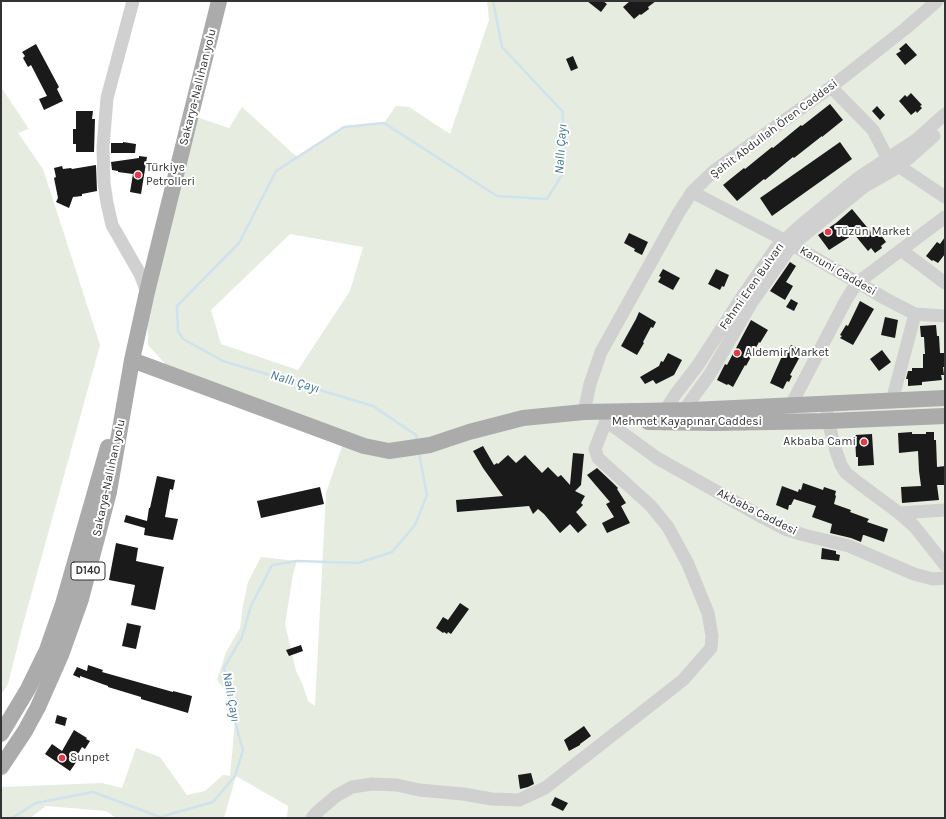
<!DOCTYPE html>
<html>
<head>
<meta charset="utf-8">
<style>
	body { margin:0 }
	#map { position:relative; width:946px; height:819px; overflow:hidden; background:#fff; font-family:Karla,sans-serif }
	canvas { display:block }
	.frame { position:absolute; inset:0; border:2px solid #333; pointer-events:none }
</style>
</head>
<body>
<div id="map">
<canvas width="946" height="819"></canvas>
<div class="frame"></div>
</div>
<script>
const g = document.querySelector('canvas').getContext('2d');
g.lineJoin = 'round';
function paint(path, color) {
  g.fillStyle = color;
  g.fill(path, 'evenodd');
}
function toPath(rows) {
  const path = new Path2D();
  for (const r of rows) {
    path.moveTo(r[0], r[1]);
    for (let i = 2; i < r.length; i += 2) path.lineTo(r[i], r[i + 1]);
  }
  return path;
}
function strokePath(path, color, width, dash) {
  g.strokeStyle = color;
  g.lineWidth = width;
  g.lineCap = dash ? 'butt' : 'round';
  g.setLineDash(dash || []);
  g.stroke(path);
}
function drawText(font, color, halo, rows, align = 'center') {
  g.font = font + ' Karla,sans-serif';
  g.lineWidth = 4;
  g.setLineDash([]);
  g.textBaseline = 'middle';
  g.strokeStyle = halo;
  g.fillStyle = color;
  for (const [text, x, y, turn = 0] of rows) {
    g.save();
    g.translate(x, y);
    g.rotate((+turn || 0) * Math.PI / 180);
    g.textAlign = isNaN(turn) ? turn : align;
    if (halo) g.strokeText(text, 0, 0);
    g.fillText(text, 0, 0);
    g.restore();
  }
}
const green = toPath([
	[487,1,945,1,945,818,287,818,288,806,236,776,224,818,116,818,106,811,46,806,30,818,1,818,1,788,2,787,102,783,122,788,136,748,160,757,187,795,205,791,223,775,230,776,236,711,236,702,217,680,226,652,240,628,243,605,248,582,261,557,297,561,293,574,285,624,296,671,302,683,308,701,315,706,326,493,347,432,168,367,148,345,147,292,191,115,229,128,242,107,297,157,346,126,384,123,396,106,409,107,450,134,489,20],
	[290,234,363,247,350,291,298,370,221,344,211,310],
	[1,87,29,129,18,133,43,169,100,345,22,628,8,684,1,695]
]);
const stream = toPath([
	[417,442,416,435,373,406,223,361,183,339,178,331,177,306,239,243,276,171,344,127,384,123,497,196,547,199,562,175,563,112,502,47,493,1],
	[12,818,36,803,93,792,160,817,213,802,235,776,243,750,232,711,224,668,242,637,251,606,272,565,297,561,358,563,392,552,415,525,427,495,419,453]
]);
const building = toPath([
	[587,1,603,1,607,4,601,12],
	[630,1,656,1,648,7,649,9,641,15,640,14,634,19,623,7],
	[906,43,917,55,905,65,896,54,901,51,899,49],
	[36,44,59,87,57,89,63,101,44,110,39,99,47,96,31,65,28,67,23,58,25,56,22,52],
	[573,56,578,68,571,71,566,59],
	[911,93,922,105,920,106,922,108,917,113,916,111,911,115,899,101,905,95,907,97],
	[830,104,843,120,822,137,822,136,794,158,793,157,765,180,764,179,737,201,723,185,744,168,745,169,772,147,773,148,801,125,802,126],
	[877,106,885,115,880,120,872,111],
	[76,111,93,111,92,119,95,119,94,152,76,152,76,144,73,144,73,129,76,129],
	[123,142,136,144,135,153,111,153,111,143,123,143],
	[840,142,852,159,772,216,760,198],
	[139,156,147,157,141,194,130,192,133,174,118,172,118,171,112,170,111,162,139,158],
	[96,165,97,191,82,194,82,196,73,197,69,208,56,202,58,198,54,178,56,177,54,168,62,166,63,169,71,168,72,169],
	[852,209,871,232,876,228,886,242,881,246,882,248,875,253,871,248,868,251,854,234,829,250,818,235,836,223],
	[629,233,648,242,642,255,634,251,635,249,624,243],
	[945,237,945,254,938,263,933,260,932,261,926,256,937,242,940,244],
	[790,262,796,266,786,282,793,286,785,300,770,291],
	[663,269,680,278,673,290,658,282,661,277,659,276],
	[716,269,729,275,724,287,722,286,720,290,708,284],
	[791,299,798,303,794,311,786,307],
	[860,301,874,309,853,345,840,338,842,336,840,335,846,325,848,326],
	[639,312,656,322,653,328,651,327,643,342,644,343,637,355,621,346,636,319],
	[885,317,898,320,895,338,881,335],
	[751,320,768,330,760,343,759,342,746,366,745,365,733,387,728,384,727,385,717,380,725,364,727,365],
	[936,325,937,336,939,336,940,353,945,353,945,367,943,367,944,375,941,375,942,380,922,382,922,385,908,386,908,379,906,379,908,371,912,371,912,368,923,368,923,354,925,354,924,337,921,337,920,326],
	[791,345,803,351,790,375,792,376,789,382,787,381,783,389,770,383,783,354,785,355],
	[882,350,891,362,879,371,870,359],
	[668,353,682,360,674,375,656,384,653,380,645,384,640,377,659,366,661,361,663,362],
	[912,432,912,434,926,434,926,432,934,432,934,440,936,440,937,467,945,466,945,485,937,485,939,500,902,503,901,487,921,486,919,471,918,451,899,453,898,433],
	[872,434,874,465,858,466,858,457,856,457,855,435],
	[483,446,494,465,497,463,498,464,508,455,516,463,525,455,542,473,548,467,558,477,561,475,570,485,573,453,584,454,581,485,575,491,585,496,581,503,583,505,576,512,587,525,578,533,570,524,560,533,544,514,538,509,533,514,529,506,457,512,456,500,503,496,483,468,473,451],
	[597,468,613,483,618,488,617,489,626,503,621,506,630,523,607,533,602,523,614,517,606,504,610,502,587,475],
	[157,476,175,480,173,490,170,489,165,517,178,519,173,540,144,535,145,528,124,522,126,515,147,521,149,508,150,508],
	[803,483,823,490,824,487,836,491,835,495,836,496,834,504,851,510,850,512,869,519,867,522,888,529,884,542,864,535,863,535,861,542,851,538,830,533,832,524,812,517,816,506,794,499,791,505,789,505,788,510,776,505,782,486,798,492,799,489,801,490],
	[320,487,324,504,261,518,257,501],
	[116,543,138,548,136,561,164,567,155,610,131,605,135,585,109,580],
	[822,548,836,551,836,554,840,555,839,561,821,559],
	[460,603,469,609,451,634,448,632,447,634,444,632,443,633,436,628,443,617,448,620],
	[127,623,141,626,136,649,122,646],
	[301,645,303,651,289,656,286,650],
	[88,665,103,670,102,672,173,692,173,691,192,696,188,713,141,699,141,697,108,687,108,686,80,676,80,678,73,675,77,667,87,671],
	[57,715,67,718,65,726,55,723],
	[584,726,591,736,580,744,580,745,569,751,564,740],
	[74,730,87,738,86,739,90,741,85,749,82,747,75,759,77,761,70,771,45,754,52,744,62,751],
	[531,773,534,784,528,787,520,789,518,775],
	[555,797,568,803,563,811,551,805]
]);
const minor = toPath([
	[133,1,107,98,103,147,104,183,107,203,112,225,140,274,147,292],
	[831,87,873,130,888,159,945,197],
	[692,192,784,240,886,299,915,314,945,316],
	[901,250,945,283],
	[892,401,915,314],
	[826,404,828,421,836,451,841,465,846,473,860,484,899,513,914,526,945,565],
	[791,405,846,300,857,283,945,217],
	[584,412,590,384,601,352,679,212,692,192,715,170,831,87,905,29,937,1],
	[661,417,675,395,698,365,742,297,776,248,801,225,858,178,916,140,945,114],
	[681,417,684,410,710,374,752,302,792,245,865,186,900,166,934,136],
	[899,513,945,510],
	[312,818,316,813,336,796,352,787,372,784,397,785,419,790,463,794,492,799,519,800,545,788,683,680,711,648,712,636,708,613,688,564,668,527,651,506,598,458,595,449,606,421,657,458,762,517,785,529,804,535,849,546,914,574,933,579,945,578]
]);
const major = toPath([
	[132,360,364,446,389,451,430,445,469,432,523,418,584,412,692,410,945,398],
	[648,422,714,423,828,421,945,416],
	[1,734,28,689,47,650,63,604,108,447],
	[1,767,25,731,38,707,61,655,81,599,109,492,132,360,147,292,219,1]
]);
const markers = [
	[138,175,4,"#e63946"],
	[828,232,4,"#e63946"],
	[737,353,4,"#e63946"],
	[864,442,4,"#e63946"],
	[62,758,4,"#e63946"]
];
const shields = [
	[88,571,34]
];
const shieldNames = [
	["D140",88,571]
];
const streetNames = [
	["Sakarya-Nallıhan yolu",198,87,-76],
	["Şehit Abdullah Ören Caddesi",774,129,-37],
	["Kanuni Caddesi",838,271,30],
	["Fehmi Eren Bulvarı",752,286,-55],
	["Mehmet Kayapınar Caddesi",687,422],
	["Sakarya-Nallıhan yolu",109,478,-78],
	["Akbaba Caddesi",757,512,27]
];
const poiNames = [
	["Türkiye",146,168],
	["Petrolleri",146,182],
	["Tüzün Market",836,232],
	["Aldemir Market",745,353],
	["Akbaba Cami",856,442,"right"],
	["Sunpet",70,758]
];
const waterNames = [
	["Nallı Çayı",561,149,-86],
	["Nallı Çayı",295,382,17],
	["Nallı Çayı",231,697,80]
];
paint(green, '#e6ecdf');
strokePath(stream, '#cfe2ee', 2.5);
paint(building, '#1a1a1a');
strokePath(minor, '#d0d0d0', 13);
strokePath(major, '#ababab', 16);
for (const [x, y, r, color] of markers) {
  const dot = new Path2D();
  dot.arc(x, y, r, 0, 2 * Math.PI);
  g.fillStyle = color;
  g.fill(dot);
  strokePath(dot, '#fff', 1.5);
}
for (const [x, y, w] of shields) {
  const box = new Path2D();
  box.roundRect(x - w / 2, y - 9, w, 18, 3);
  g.fillStyle = '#fff';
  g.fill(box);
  strokePath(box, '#333', 1);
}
drawText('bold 11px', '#333', null, shieldNames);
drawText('12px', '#333', '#fff', streetNames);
drawText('12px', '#333', '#fff', poiNames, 'left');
drawText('italic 13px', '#3f7597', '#fff', waterNames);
</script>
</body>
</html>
